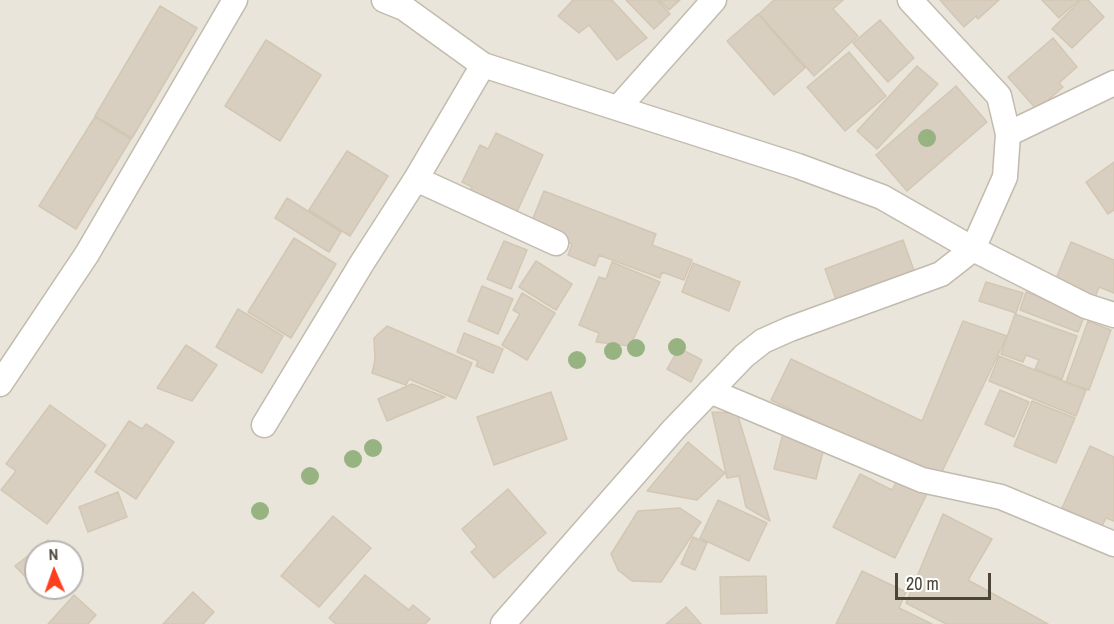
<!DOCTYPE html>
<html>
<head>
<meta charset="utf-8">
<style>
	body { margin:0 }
	#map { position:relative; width:1114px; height:624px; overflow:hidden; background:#f6f3ec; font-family:"Archivo Narrow",sans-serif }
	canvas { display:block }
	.north { position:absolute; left:24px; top:540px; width:60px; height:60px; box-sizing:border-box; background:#fff; border:2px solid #b7b4b0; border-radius:50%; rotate:358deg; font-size:16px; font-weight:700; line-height:24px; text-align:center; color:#4b4439 }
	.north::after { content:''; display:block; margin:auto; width:21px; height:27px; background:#fc3f1d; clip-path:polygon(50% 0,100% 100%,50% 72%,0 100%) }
	.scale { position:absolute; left:895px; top:573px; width:96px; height:27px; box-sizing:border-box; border:3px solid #4b4439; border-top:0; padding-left:8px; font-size:18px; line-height:21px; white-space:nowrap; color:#4b4439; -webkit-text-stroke:4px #fff; paint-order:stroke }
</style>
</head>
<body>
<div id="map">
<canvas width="1114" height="624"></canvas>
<div class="north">N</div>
<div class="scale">20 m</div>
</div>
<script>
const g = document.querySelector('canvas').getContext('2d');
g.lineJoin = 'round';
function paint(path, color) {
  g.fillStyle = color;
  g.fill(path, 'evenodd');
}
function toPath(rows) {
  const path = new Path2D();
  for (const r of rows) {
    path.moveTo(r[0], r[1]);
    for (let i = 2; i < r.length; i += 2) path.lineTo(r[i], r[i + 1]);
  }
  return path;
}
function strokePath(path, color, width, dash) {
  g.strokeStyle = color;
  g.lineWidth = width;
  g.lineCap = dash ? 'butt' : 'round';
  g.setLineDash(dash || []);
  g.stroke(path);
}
const residential = toPath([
	[0,0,1114,0,1114,624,0,624],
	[36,552,72,552,72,588,36,588]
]);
const building = toPath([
	[573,0,612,0,647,38,617,60,589,25,579,33,558,16,573,0],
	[626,0,657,0,670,14,654,29,626,0],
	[659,0,680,0,669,10,659,0],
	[774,0,843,0,833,9,858,36,814,76,759,14,774,0],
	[940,0,999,0,978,19,976,16,964,27,940,0],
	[1042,0,1079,0,1059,18,1042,0],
	[1081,0,1088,0,1104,17,1072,48,1052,29,1081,0],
	[160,6,197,28,132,138,95,116,160,6],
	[758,14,805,68,774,95,727,41,758,14],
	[880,20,914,58,888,82,853,43,880,20],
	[1053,38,1077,67,1059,83,1063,87,1037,110,1008,77,1053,38],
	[266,40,321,75,280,141,225,106,266,40],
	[849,52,886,96,845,131,807,87,849,52],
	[917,66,938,84,877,149,857,131,917,66],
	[956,86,987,122,907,191,876,155,956,86],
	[95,117,131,139,76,229,39,206,95,117],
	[496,133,543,155,515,216,468,194,472,187,462,182,480,145,488,149,496,133],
	[347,151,388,176,350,236,309,210,347,151],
	[1114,162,1114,210,1108,214,1086,182,1114,162],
	[544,191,656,234,652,245,692,260,684,280,662,272,660,278,599,255,595,266,568,255,572,244,529,228,544,191],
	[287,198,341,232,329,252,275,218,287,198],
	[294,238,336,264,291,338,248,312,294,238],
	[903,240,916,276,838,305,825,269,903,240],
	[504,241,527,250,511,289,487,279,504,241],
	[1071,242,1114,260,1114,293,1099,287,1093,303,1053,286,1071,242],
	[536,261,572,284,556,310,519,287,536,261],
	[612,262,660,282,630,346,596,342,599,333,579,325,599,277,606,279,612,262],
	[693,263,740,282,729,311,682,292,693,263],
	[986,282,1023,293,1016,313,979,301,986,282],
	[482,286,513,299,498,334,468,321,482,286],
	[1026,292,1085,315,1078,332,1020,310,1026,292],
	[522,293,555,313,527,360,502,345,520,314,513,310,522,293],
	[238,309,283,336,262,373,216,347,238,309],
	[1015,314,1077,336,1062,379,1035,369,1039,360,1026,355,1023,362,1001,354,1015,314],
	[963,321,1007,336,938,480,771,400,791,359,922,421,963,321],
	[1088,321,1111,330,1089,390,1066,382,1088,321],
	[387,326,472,363,456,399,409,379,406,385,372,373,375,360,374,338,387,326],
	[464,333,503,349,493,373,476,366,478,361,457,352,464,333],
	[186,345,217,365,192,401,157,388,186,345],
	[679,348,702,360,691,382,667,369,679,348],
	[999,356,1086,390,1076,416,989,381,999,356],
	[412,384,445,397,387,421,378,399,412,384],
	[1000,390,1029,402,1014,437,985,424,1000,390],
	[551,392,567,439,494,465,477,417,551,392],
	[1032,401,1075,418,1056,463,1014,446,1032,401],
	[50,405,106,445,47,524,1,490,16,471,6,464,50,405],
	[712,412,737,413,770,521,746,507,739,476,727,478,712,412],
	[129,421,142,429,146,424,174,442,136,499,95,472,129,421],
	[783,433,824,448,816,479,774,469,783,433],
	[688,442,725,473,697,500,647,491,688,442],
	[1090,446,1114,457,1114,521,1106,518,1102,526,1062,508,1090,446],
	[860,474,892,490,900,475,929,490,895,558,833,527,860,474],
	[508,489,546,533,494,578,471,552,477,547,462,529,508,489],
	[118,492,127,517,88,532,79,507,118,492],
	[718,500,767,523,749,561,700,538,718,500],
	[680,508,701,522,661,582,632,581,618,570,611,554,638,511,680,508],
	[943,514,992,539,968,580,1048,624,946,624,906,603,943,514],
	[333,516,371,548,319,607,281,576,333,516],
	[693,537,707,543,695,570,681,564,693,537],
	[48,540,58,552,36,552,36,588,15,566,48,540],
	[862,571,906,592,899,608,932,624,836,624,862,571],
	[365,575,409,610,413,605,430,619,425,624,336,624,329,618,365,575],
	[766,576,767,613,721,614,720,577,766,576],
	[193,592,214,612,203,624,163,624,193,592],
	[74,595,96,615,88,624,48,624,74,595],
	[686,607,701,624,666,624,686,607]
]);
const street = toPath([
	[384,0,404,8,483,65,798,166,882,197,973,249,1086,306,1114,315],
	[618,108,714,0],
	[1008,134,1114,83],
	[416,179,556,243],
	[0,384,87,254,235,0],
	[710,391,922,480,1001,497,1114,544],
	[264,425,362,263,416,179,483,65],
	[503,624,674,429,744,356,763,341,790,329,941,274,973,249,1005,177,1008,134,999,96,910,0]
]);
const trees = [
	[927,138],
	[677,347],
	[636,348],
	[613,351],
	[577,360],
	[373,448],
	[353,459],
	[310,476],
	[260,511]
];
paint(residential, '#eae5da');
paint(building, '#d8cfc1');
strokePath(building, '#d3c7b4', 1.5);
strokePath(street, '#c2bbae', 27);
strokePath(street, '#fff', 24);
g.fillStyle = '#97b381';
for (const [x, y] of trees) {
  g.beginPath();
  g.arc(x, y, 9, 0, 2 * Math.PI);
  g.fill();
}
</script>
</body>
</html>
